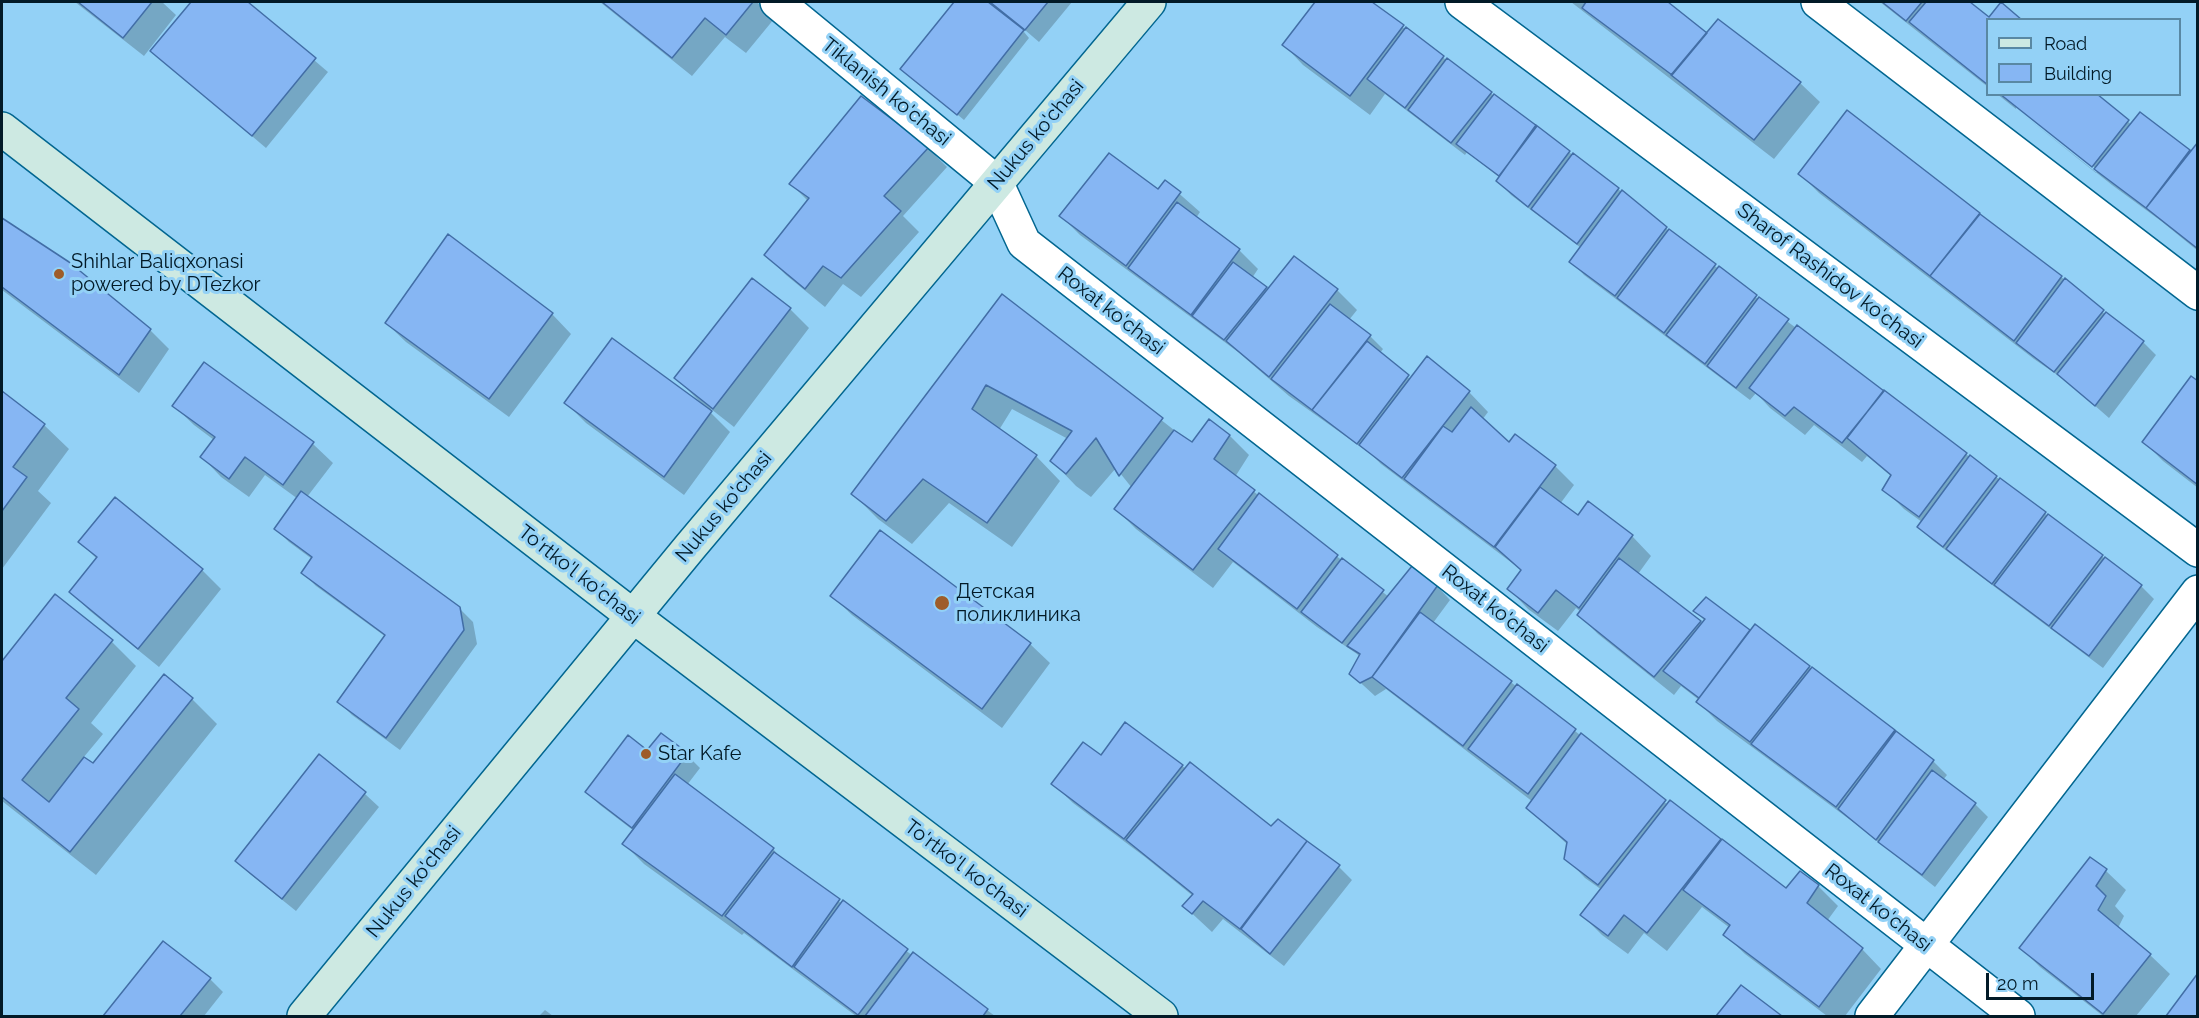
<!DOCTYPE html>
<html>
<head>
<meta charset="utf-8">
<style>
	body { margin:0 }
	#map { position:relative; width:2199px; height:1018px; overflow:hidden; background:#93d1f6; font-family:Raleway,sans-serif }
	canvas { display:block }
	.frame { position:absolute; inset:0; border:3px solid #021a27; pointer-events:none }
	.legend { position:absolute; left:1986px; top:18px; width:195px; height:78px; box-sizing:border-box; background:#93d1f6; border:2px solid #5988a3; margin:0; padding:8px 10px; list-style:none; font-size:18px; color:#021a27 }
	.legend li { display:flex; align-items:center; gap:12px; height:30px }
	.legend b { width:30px; border:2px solid #5988a3 }
	.scale { position:absolute; left:1986px; top:973px; width:108px; height:27px; box-sizing:border-box; border:3px solid #021a27; border-top:0; padding-left:8px; font-size:18px; line-height:21px; white-space:nowrap; color:#021a27; -webkit-text-stroke:4px #93d1f6; paint-order:stroke }
</style>
</head>
<body>
<div id="map">
<canvas width="2199" height="1018"></canvas>
<div class="frame"></div>
<ul class="legend">
<li><b style="height:8px;background:#cde9e2"></b>Road</li>
<li><b style="height:16px;background:#86b6f3"></b>Building</li>
</ul>
<div class="scale">20 m</div>
</div>
<script>
const g = document.querySelector('canvas').getContext('2d');
g.lineJoin = 'round';
function paint(path, color) {
  g.fillStyle = color;
  g.fill(path, 'evenodd');
}
function toPath(rows) {
  const path = new Path2D();
  for (const r of rows) {
    path.moveTo(r[0], r[1]);
    for (let i = 2; i < r.length; i += 2) path.lineTo(r[i], r[i + 1]);
  }
  return path;
}
function strokePath(path, color, width, dash) {
  g.strokeStyle = color;
  g.lineWidth = width;
  g.lineCap = dash ? 'butt' : 'round';
  g.setLineDash(dash || []);
  g.stroke(path);
}
function drawText(font, color, halo, rows, align = 'center') {
  g.font = font + ' Raleway,sans-serif';
  g.lineWidth = 6;
  g.setLineDash([]);
  g.textBaseline = 'middle';
  g.strokeStyle = halo;
  g.fillStyle = color;
  for (const [text, x, y, turn = 0] of rows) {
    g.save();
    g.translate(x, y);
    g.rotate((+turn || 0) * Math.PI / 180);
    g.textAlign = isNaN(turn) ? turn : align;
    if (halo) g.strokeText(text, 0, 0);
    g.fillText(text, 0, 0);
    g.restore();
  }
}
const shadow = toPath([
	[75,2,162,2,176,15,144,56],
	[193,2,246,2,328,72,266,148,152,51],
	[600,2,757,2,774,19,746,53,725,37,692,76],
	[956,2,1072,2,1039,42,1025,30,1024,32,1029,38,964,120,902,69],
	[1317,2,1369,2,1618,189,1669,231,1796,328,1797,327,2141,586,2154,599,2103,668,1932,540,1919,527,1922,522,1904,509,1884,489,1892,477,1867,456,1862,462,1814,425,1805,435,1770,408,1756,393,1750,400,1584,275,1571,261,1581,248,1511,195,1498,181,1500,178,1467,152,1465,155,1385,94,1370,115,1303,65,1284,45],
	[1571,2,1665,2,1707,34,1800,83,1820,102,1774,159],
	[1880,2,1967,2,1989,19,1988,20,1988,87],
	[1997,94,2094,94,2132,125,2191,153,2198,144,2198,251,2161,221,2112,185],
	[2016,105,2098,170,2096,173,2016,109],
	[1847,112,2065,280,2106,315,2143,342,2156,355,2109,418,2069,383,2034,359,1819,193,1800,174],
	[928,148,947,167,903,216,919,232,861,297,843,284,825,307,786,275,766,255,808,201,791,184],
	[1166,182,1200,212,1196,218,1239,250,1258,269,1252,278,1268,291,1294,258,1337,290,1357,310,1349,320,1370,336,1383,349,1380,353,1411,380,1428,358,1469,392,1488,412,1482,420,1509,444,1555,466,1574,485,1560,504,1578,517,1632,536,1651,556,1638,574,1703,624,1705,621,1695,611,1707,599,1751,632,1809,667,1933,761,1947,775,1943,780,1975,804,1988,817,1935,887,1857,825,1717,721,1698,702,1699,700,1681,686,1674,695,1598,634,1579,615,1581,612,1576,608,1558,631,1528,609,1509,589,1522,571,1516,566,1381,464,1372,455,1289,396,1238,352,1080,235,1061,216,1158,191],
	[2,220,68,263,150,330,169,349,139,393,2,290],
	[449,237,552,314,571,334,509,417,406,342,386,323],
	[1002,296,1192,444,1209,421,1230,436,1249,455,1235,477,1389,597,1412,568,1437,586,1450,600,1433,623,1575,731,1668,805,1670,802,1787,890,1800,873,1818,886,1838,906,1827,921,1862,949,1881,969,1845,1016,1827,1016,1745,954,1725,935,1730,928,1702,907,1667,951,1644,933,1628,954,1602,935,1582,915,1602,890,1585,878,1566,858,1568,845,1528,808,1533,802,1386,689,1375,696,1351,674,1360,657,1357,654,1317,627,1233,562,1213,588,1136,529,1116,509,1132,488,1116,468,1091,497,1076,486,1052,461,1068,439,1012,409,999,430,1036,456,1060,481,1012,547,949,503,912,544,878,519,853,494],
	[790,309,809,328,734,427,711,409,709,411,730,432,684,495,586,423,566,403,699,404,701,403,676,378],
	[204,365,313,444,333,463,307,497,459,608,473,622,477,644,400,750,352,715,339,702,386,637,316,586,303,573,312,559,289,542,276,529,298,499,265,475,249,497,221,477,202,457,214,440,194,425,174,406],
	[2198,383,2198,488,2163,461,2144,442],
	[2,393,44,425,69,449,38,491,51,503,2,569],
	[880,532,1030,644,1050,663,1002,728,852,615,832,596],
	[80,542,202,570,221,589,159,667,90,611,71,592,97,559],
	[55,597,112,642,136,666,91,723,103,734,83,758,93,765,192,699,217,724,96,875,2,801,2,663],
	[661,735,687,755,700,768,687,785,773,849,785,862,995,1016,856,1016,744,933,742,935,644,864,624,844,634,831,600,805,587,792,647,752],
	[319,757,365,794,379,807,296,911,250,874,237,861],
	[1101,757,1182,766,1272,828,1278,821,1339,867,1352,880,1284,966,1223,919,1212,932,1184,906,1193,896,1145,857,1073,803,1053,784],
	[2091,859,2106,871,2126,890,2115,906,2124,916,2118,928,2150,955,2170,974,2136,1016,2103,1016,2040,967,2021,948],
	[163,943,210,979,223,992,204,1016,104,1016],
	[1741,987,1780,1016,1718,1016],
	[545,1010,553,1016,539,1016]
]);
const building = toPath([
	[78,2,152,2,123,38,78,2],
	[191,2,248,2,316,58,252,136,150,51,191,2],
	[602,2,753,2,726,35,705,18,672,58,602,2],
	[954,2,988,2,1024,30,957,115,900,69,954,2],
	[990,2,1048,2,1025,30,990,2],
	[1315,2,1372,2,1404,25,1350,96,1282,45,1315,2],
	[1586,2,1668,2,1707,33,1672,75,1582,8,1586,2],
	[1882,2,1922,2,1906,21,1882,2],
	[1926,2,1970,2,1989,17,2001,2,2022,20,1988,20,1988,85,1909,22,1926,2],
	[1718,19,1801,82,1754,140,1671,75,1718,19],
	[1406,27,1444,56,1405,108,1367,79,1406,27],
	[1447,58,1492,92,1451,143,1408,110,1447,58],
	[1494,94,1537,126,1499,176,1456,144,1494,94],
	[2000,94,2097,94,2129,120,2092,167,2000,94],
	[861,96,929,147,884,196,901,211,841,278,823,266,805,289,764,255,809,198,789,184,861,96],
	[1847,110,1980,213,1930,276,1798,174,1847,110],
	[2140,112,2190,150,2146,208,2094,169,2140,112],
	[1536,125,1570,151,1528,207,1496,181,1536,125],
	[2198,142,2198,249,2146,208,2198,142],
	[1109,153,1158,189,1165,180,1181,192,1126,266,1059,216,1109,153],
	[1573,153,1619,188,1577,244,1531,209,1573,153],
	[1622,190,1667,227,1615,296,1569,262,1622,190],
	[1177,202,1240,249,1191,315,1128,268,1177,202],
	[1980,214,2062,276,2014,341,1930,276,1980,214],
	[2,218,69,262,151,329,119,375,2,287,2,218],
	[1669,229,1716,264,1664,333,1617,298,1669,229],
	[448,234,553,313,489,399,385,323,448,234],
	[1294,256,1338,289,1269,377,1226,341,1294,256],
	[1233,262,1267,287,1224,340,1192,316,1233,262],
	[1719,266,1757,295,1705,364,1666,335,1719,266],
	[752,278,791,308,713,409,674,378,752,278],
	[2065,278,2104,310,2054,372,2016,343,2065,278],
	[1002,294,1163,418,1119,476,1096,438,1066,474,1050,461,1072,431,986,385,972,409,1037,455,987,523,923,479,886,521,851,494,1002,294],
	[1759,297,1789,319,1736,388,1707,366,1759,297],
	[1330,304,1371,335,1312,410,1271,379,1330,304],
	[2106,312,2144,341,2095,406,2057,374,2106,312],
	[1797,325,1884,391,1842,443,1794,407,1785,416,1749,388,1797,325],
	[612,338,712,411,664,477,564,403,612,338],
	[1367,341,1409,375,1357,444,1312,410,1367,341],
	[1427,356,1470,391,1402,478,1359,445,1427,356],
	[204,362,314,442,283,485,245,457,229,479,200,457,215,437,172,406,204,362],
	[2191,376,2198,381,2198,485,2142,442,2191,376],
	[1884,390,1967,453,1919,517,1882,490,1891,475,1847,438,1884,390],
	[2,391,45,424,13,467,27,477,2,511,2,391],
	[1471,407,1509,442,1515,434,1556,465,1494,547,1404,479,1443,426,1452,432,1471,407],
	[1209,419,1230,435,1214,459,1255,490,1193,570,1114,509,1174,430,1192,442,1209,419],
	[1970,455,1997,476,1943,547,1917,527,1970,455],
	[2000,478,2046,512,1992,584,1946,549,2000,478],
	[1540,487,1578,515,1588,501,1633,535,1579,608,1556,590,1538,613,1507,589,1521,570,1495,547,1540,487],
	[301,491,460,607,464,630,386,738,337,702,385,635,301,573,312,557,274,529,301,491],
	[1259,493,1338,555,1297,609,1218,549,1259,493],
	[115,497,203,569,138,649,69,592,97,557,78,542,115,497],
	[2048,514,2103,555,2049,626,1994,585,2048,514],
	[880,530,1031,643,982,709,830,596,880,530],
	[2105,557,2142,585,2089,656,2051,628,2105,557],
	[1342,558,1384,590,1342,643,1301,612,1342,558],
	[1619,558,1701,621,1654,677,1577,615,1619,558],
	[1412,566,1438,585,1372,677,1360,683,1349,674,1360,654,1347,646,1412,566],
	[55,594,113,640,66,698,79,709,22,780,49,802,84,757,93,763,164,674,193,698,70,852,2,797,2,661,55,594],
	[1706,597,1750,630,1699,698,1663,671,1705,619,1693,611,1706,597],
	[1420,612,1512,681,1463,746,1372,677,1420,612],
	[1755,624,1810,666,1750,742,1696,702,1755,624],
	[1812,667,1895,730,1836,807,1751,744,1812,667],
	[1517,684,1576,729,1528,794,1468,749,1517,684],
	[1125,722,1183,765,1124,839,1051,784,1083,742,1101,755,1125,722],
	[1896,731,1934,760,1876,840,1838,809,1896,731],
	[661,733,688,753,632,828,585,792,628,735,647,750,661,733],
	[1581,733,1666,800,1598,885,1564,859,1567,842,1526,808,1581,733],
	[319,754,366,792,282,899,235,861,319,754],
	[1190,762,1271,826,1278,819,1307,841,1240,929,1203,901,1192,914,1182,906,1193,894,1126,840,1190,762],
	[1932,770,1976,803,1922,875,1878,842,1932,770],
	[675,774,774,848,722,916,622,844,675,774],
	[1670,800,1721,839,1647,933,1624,915,1608,936,1580,915,1670,800],
	[1722,839,1786,888,1800,871,1819,885,1807,903,1863,948,1819,1007,1723,935,1730,925,1683,890,1722,839],
	[1307,841,1340,865,1270,954,1241,929,1307,841],
	[774,852,840,899,792,967,725,916,774,852],
	[2090,857,2107,869,2096,886,2106,896,2098,910,2151,954,2103,1014,2019,948,2090,857],
	[843,900,908,949,858,1015,794,967,843,900],
	[163,941,211,978,180,1016,103,1016,163,941],
	[913,952,988,1009,983,1016,865,1016,913,952],
	[2198,973,2198,1016,2166,1016,2198,973],
	[1741,985,1782,1016,1716,1016,1741,985]
]);
const street = toPath([
	[777,2,996,182,1024,243,2018,1016],
	[1462,2,2198,550],
	[1818,2,2198,293],
	[1872,1016,2198,592]
]);
const secondary = toPath([
	[2,129,633,616,1161,1016],
	[304,1016,690,547,1149,2]
]);
const markers = [
	[59,274,6,"#9e5c29"],
	[942,603,8,"#9e5c29"],
	[646,754,6,"#9e5c29"]
];
const streetNames = [
	["Tiklanish ko'chasi",886,92,39],
	["Nukus ko'chasi",1036,135,-50],
	["Sharof Rashidov ko'chasi",1830,276,37],
	["Roxat ko'chasi",1111,311,38],
	["Nukus ko'chasi",724,507,-50],
	["To'rtko'l ko'chasi",579,575,38],
	["Roxat ko'chasi",1495,609,38],
	["To'rtko'l ko'chasi",966,869,37],
	["Nukus ko'chasi",414,882,-51],
	["Roxat ko'chasi",1878,908,38]
];
const poiNames = [
	["Shihlar Baliqxonasi",71,262],
	["powered by DTezkor",71,285],
	["Детская",956,592],
	["поликлиника",956,615],
	["Star Kafe",658,754]
];
paint(shadow, '#0003');
paint(building, '#86b6f3');
strokePath(building, '#426ea6', 1.5);
strokePath(street, '#026690', 36);
strokePath(secondary, '#026690', 36);
strokePath(street, '#fff', 33);
strokePath(secondary, '#cde9e2', 33);
for (const [x, y, r, color] of markers) {
  const dot = new Path2D();
  dot.arc(x, y, r, 0, 2 * Math.PI);
  g.fillStyle = color;
  g.fill(dot);
  strokePath(dot, '#93d1f6', 2);
}
drawText('20px', '#021a27', '#93d1f6', streetNames);
drawText('20px', '#021a27', '#93d1f6', poiNames, 'left');
</script>
</body>
</html>
